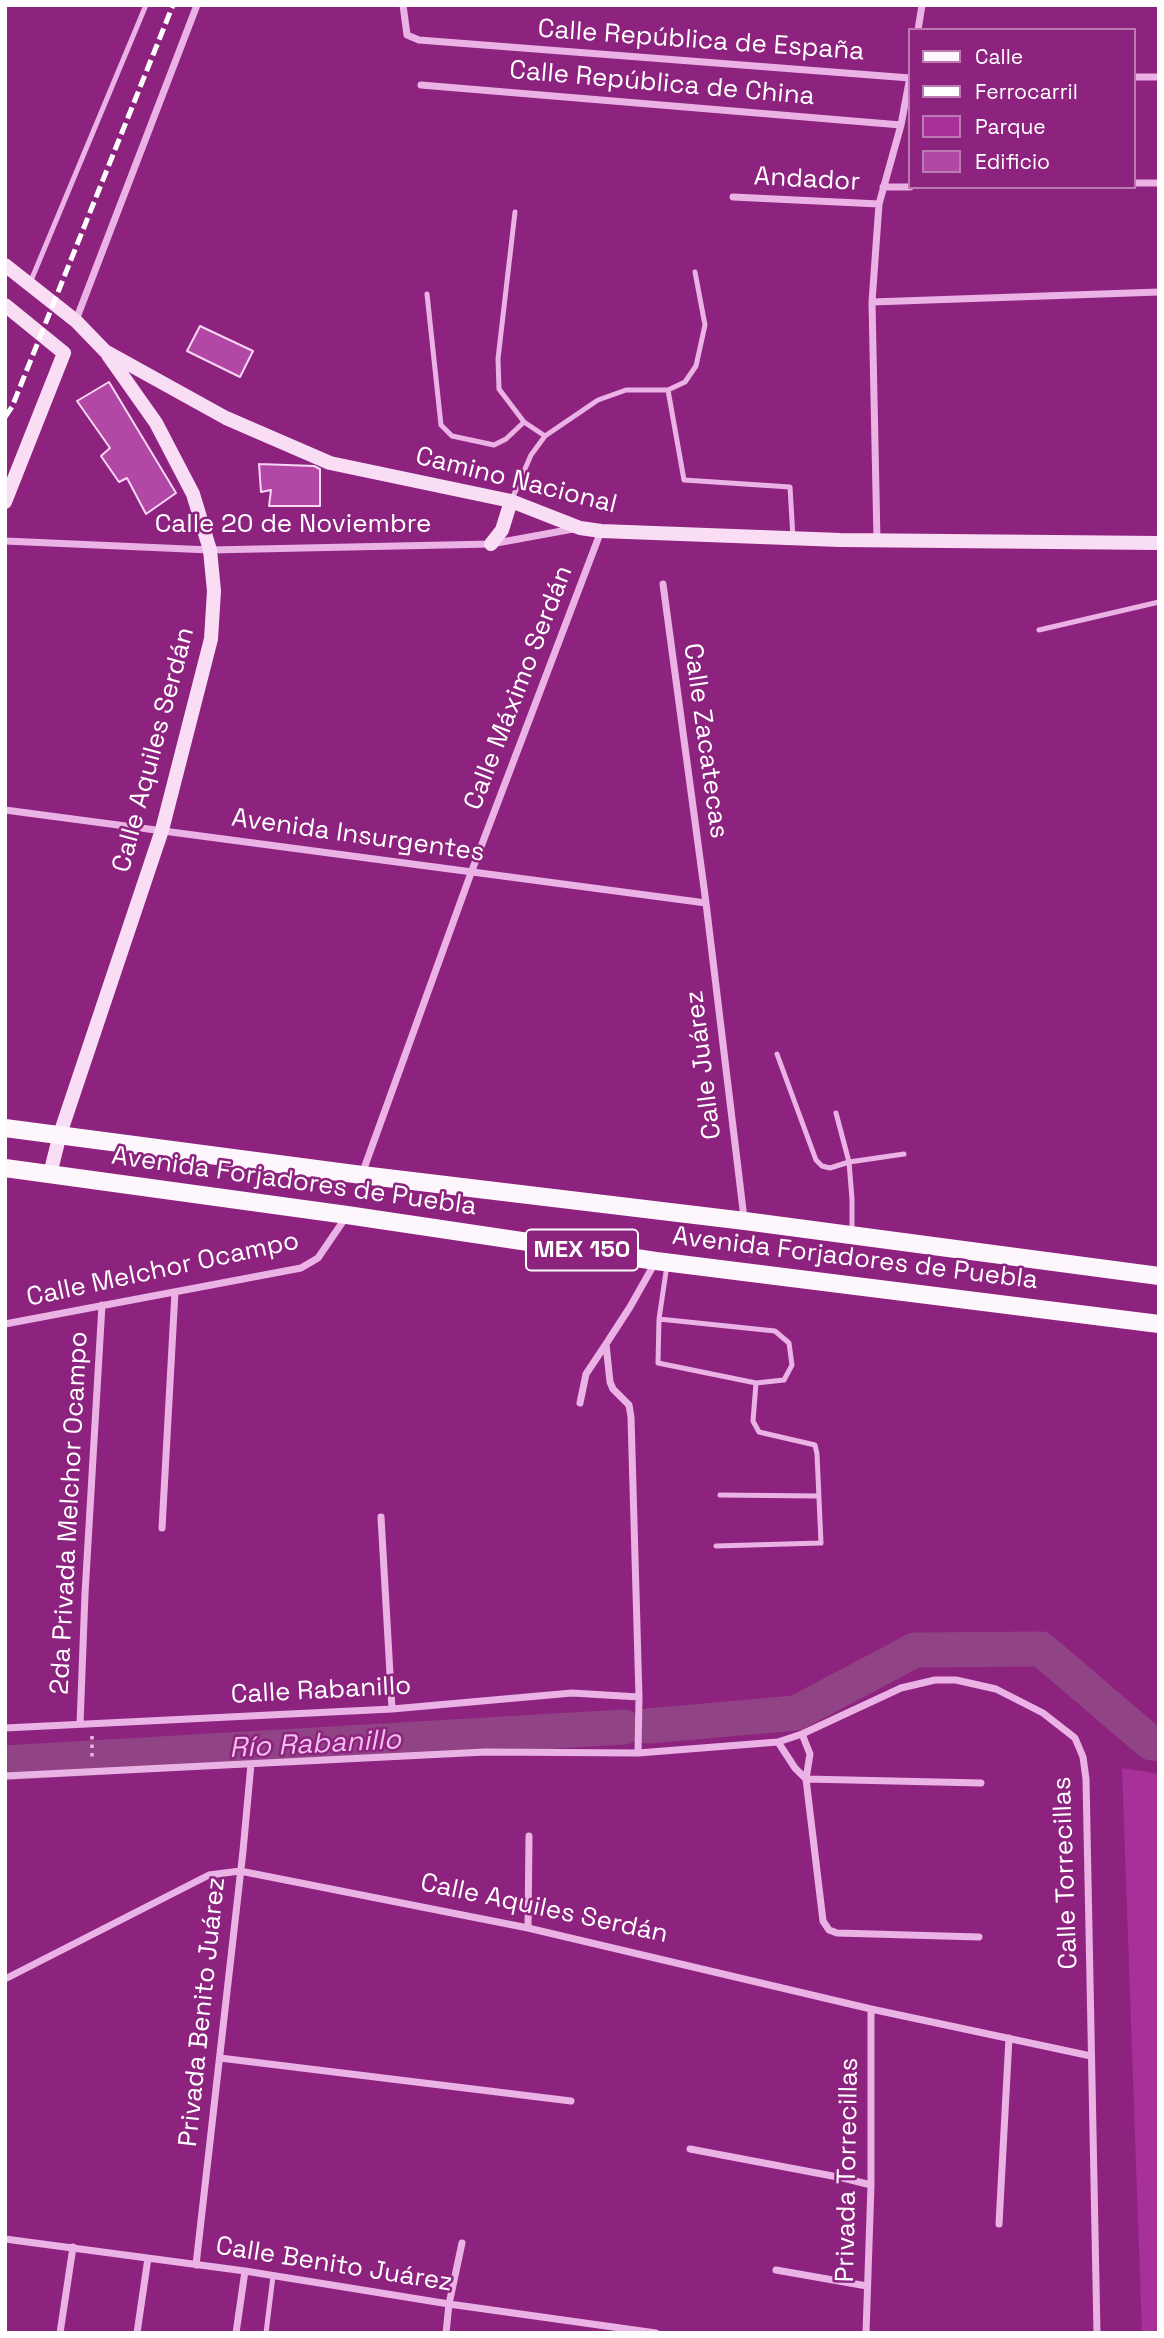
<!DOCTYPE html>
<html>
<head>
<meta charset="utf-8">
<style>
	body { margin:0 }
	#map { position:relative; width:1164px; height:2338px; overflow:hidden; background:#8d237f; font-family:"Space Grotesk",sans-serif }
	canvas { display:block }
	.frame { position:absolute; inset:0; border:7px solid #fff; pointer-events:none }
	.legend { position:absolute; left:908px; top:28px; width:228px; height:161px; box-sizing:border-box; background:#8d237f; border:2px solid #bb7bb2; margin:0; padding:9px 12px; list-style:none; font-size:21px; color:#fff }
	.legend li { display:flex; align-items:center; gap:14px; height:35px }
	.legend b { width:35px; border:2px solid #bb7bb2 }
</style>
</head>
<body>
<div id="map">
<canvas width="1164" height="2338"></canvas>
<div class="frame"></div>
<ul class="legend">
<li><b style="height:9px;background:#fef6fd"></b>Calle</li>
<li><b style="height:9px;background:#fff"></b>Ferrocarril</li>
<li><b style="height:19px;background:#a73099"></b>Parque</li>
<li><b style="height:19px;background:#b247a5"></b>Edificio</li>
</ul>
</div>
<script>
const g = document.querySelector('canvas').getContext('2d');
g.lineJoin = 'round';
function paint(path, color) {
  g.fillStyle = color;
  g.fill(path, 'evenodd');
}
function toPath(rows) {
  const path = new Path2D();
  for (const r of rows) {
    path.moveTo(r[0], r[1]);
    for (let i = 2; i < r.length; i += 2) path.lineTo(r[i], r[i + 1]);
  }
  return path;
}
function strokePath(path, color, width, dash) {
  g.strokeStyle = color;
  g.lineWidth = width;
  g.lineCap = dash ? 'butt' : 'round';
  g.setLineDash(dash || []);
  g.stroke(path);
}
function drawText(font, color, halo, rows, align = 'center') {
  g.font = font + ' "Space Grotesk",sans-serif';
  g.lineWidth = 5;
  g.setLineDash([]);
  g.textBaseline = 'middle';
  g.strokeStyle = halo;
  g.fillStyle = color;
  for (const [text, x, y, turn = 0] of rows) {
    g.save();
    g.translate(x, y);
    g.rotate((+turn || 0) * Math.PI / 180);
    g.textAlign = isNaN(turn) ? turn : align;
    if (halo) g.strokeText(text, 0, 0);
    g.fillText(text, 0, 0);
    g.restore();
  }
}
const green = toPath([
	[1122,1768,1159,1774,1159,2333,1142,2333]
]);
const river = toPath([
	[648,1726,796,1713,915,1650,1041,1649,1151,1743,1159,1744],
	[5,1763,624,1727]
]);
const building = toPath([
	[200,326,253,351,240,377,187,351,200,326],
	[109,382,176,493,146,514,127,478,119,482,101,456,110,448,77,401,109,382],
	[259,464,314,466,320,469,320,506,269,506,271,490,261,492,259,464]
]);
const path = toPath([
	[747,1240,750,1257],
	[92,1736,92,1760]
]);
const service = toPath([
	[515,212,498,359,499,389,524,422,545,436],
	[30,283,146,5],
	[427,294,441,425,452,436,494,445,506,439,524,422],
	[668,390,685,382,696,366,705,325,695,272],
	[512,499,531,455,545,436,598,400,626,390,668,390,684,480,790,487,793,538],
	[1039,630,1159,602],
	[777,1054,816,1160,822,1166,830,1168,849,1162,904,1154],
	[836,1113,849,1162,852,1199,852,1232],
	[667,1265,659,1319,658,1363,756,1383,753,1421,759,1432,815,1445,817,1454,821,1543,716,1546],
	[659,1319,775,1331,789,1343,792,1365,784,1380,756,1383],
	[720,1495,817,1496],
	[266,2333,273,2276]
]);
const minor = toPath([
	[403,5,407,35,419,40,910,78],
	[918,30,922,5],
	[1134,77,1159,77],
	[421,85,901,125],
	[1134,183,1159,183],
	[883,187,910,187],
	[733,197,879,204],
	[872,302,1159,292],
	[76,320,197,5],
	[877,540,872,302,879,204,901,125,910,77],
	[5,541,210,550,491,544,573,529],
	[663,584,706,903,744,1218],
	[5,810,706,903],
	[362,1174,471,873,601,531],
	[5,1324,301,1268,318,1258,346,1217],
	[580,1403,586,1374,606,1344],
	[381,1517,392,1709],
	[162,1528,175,1292],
	[80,1724,85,1594,102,1305],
	[5,1728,392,1709,572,1693,639,1697],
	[802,1734,810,1754,806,1779,823,1921,829,1930,837,1933,979,1937],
	[778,1742,795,1768,806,1779,981,1783],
	[638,1753,639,1697,631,1417,629,1405,613,1389,610,1382,606,1344,630,1307,656,1261],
	[5,1776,485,1752,638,1753,778,1742,802,1734,901,1688,935,1680,956,1680,996,1689,1043,1713,1075,1738,1083,1757,1086,1779,1097,2333],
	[528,1928,529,1836],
	[5,1979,209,1875,240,1871,528,1928,871,2009,1091,2056],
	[220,2058,571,2101],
	[690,2149,843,2178,871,2185],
	[999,2224,1009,2038],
	[5,2239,245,2271,449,2304,656,2333],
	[196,2265,243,1851,251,1764],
	[776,2270,867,2286],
	[60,2333,73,2247],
	[137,2333,148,2258],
	[236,2333,245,2271],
	[446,2333,449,2304,462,2243],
	[866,2333,871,2185,871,2009]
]);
const secondary = toPath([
	[5,265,76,321,105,351,226,418,330,463,511,501,580,528,601,531,840,540,1159,543],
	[5,305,64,353,5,502],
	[491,544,502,530,511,501],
	[50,1174,60,1134,162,830,211,639,214,591,210,550,193,494,156,423,108,355]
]);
const primary = toPath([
	[5,1128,362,1175,745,1221,1159,1276],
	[5,1168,347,1215,656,1261,1159,1324]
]);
const rail = toPath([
	[5,417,12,407,173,5]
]);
const shields = [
	[582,1250,112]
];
const shieldNames = [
	["MEX 150",582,1250]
];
const streetNames = [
	["Calle República de España",701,41,4],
	["Calle República de China",662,84,5],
	["Andador",807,180,3],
	["Camino Nacional",516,481,14],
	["Calle 20 de Noviembre",293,525],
	["Calle Máximo Serdán",519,688,-69],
	["Calle Zacatecas",705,741,82],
	["Calle Aquiles Serdán",154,750,-75],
	["Avenida Insurgentes",358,836,8],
	["Calle Juárez",704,1065,-97],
	["Avenida Forjadores de Puebla",294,1182,8],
	["Avenida Forjadores de Puebla",855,1259,7],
	["Calle Melchor Ocampo",163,1270,-12],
	["2da Privada Melchor Ocampo",70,1513,-87],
	["Calle Rabanillo",321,1691,-3],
	["Calle Torrecillas",1066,1873,-92],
	["Calle Aquiles Serdán",544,1909,12],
	["Privada Benito Juárez",203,2012,-84],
	["Privada Torrecillas",848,2170,-89],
	["Calle Benito Juárez",334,2265,9]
];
const waterNames = [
	["Río Rabanillo",315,1745,-3]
];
paint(green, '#a73099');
strokePath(river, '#904385', 35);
paint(building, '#b247a5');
strokePath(building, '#f8d7f4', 2);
strokePath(path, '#ebb2e5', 3.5, [3.5, 5]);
strokePath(service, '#ebb2e5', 5);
strokePath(minor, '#ebb2e5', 7);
strokePath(secondary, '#f9ddf5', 14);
strokePath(primary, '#fef6fd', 18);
strokePath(rail, '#fff', 5, [12, 5]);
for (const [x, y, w] of shields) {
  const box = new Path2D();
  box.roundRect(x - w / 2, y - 20.5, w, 41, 5);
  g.fillStyle = '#8d237f';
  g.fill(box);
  strokePath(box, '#fff', 2);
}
drawText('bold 24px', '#fff', null, shieldNames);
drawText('26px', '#fff', '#8d237f', streetNames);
drawText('italic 28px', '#f2beec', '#8d237f', waterNames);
</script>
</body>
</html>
